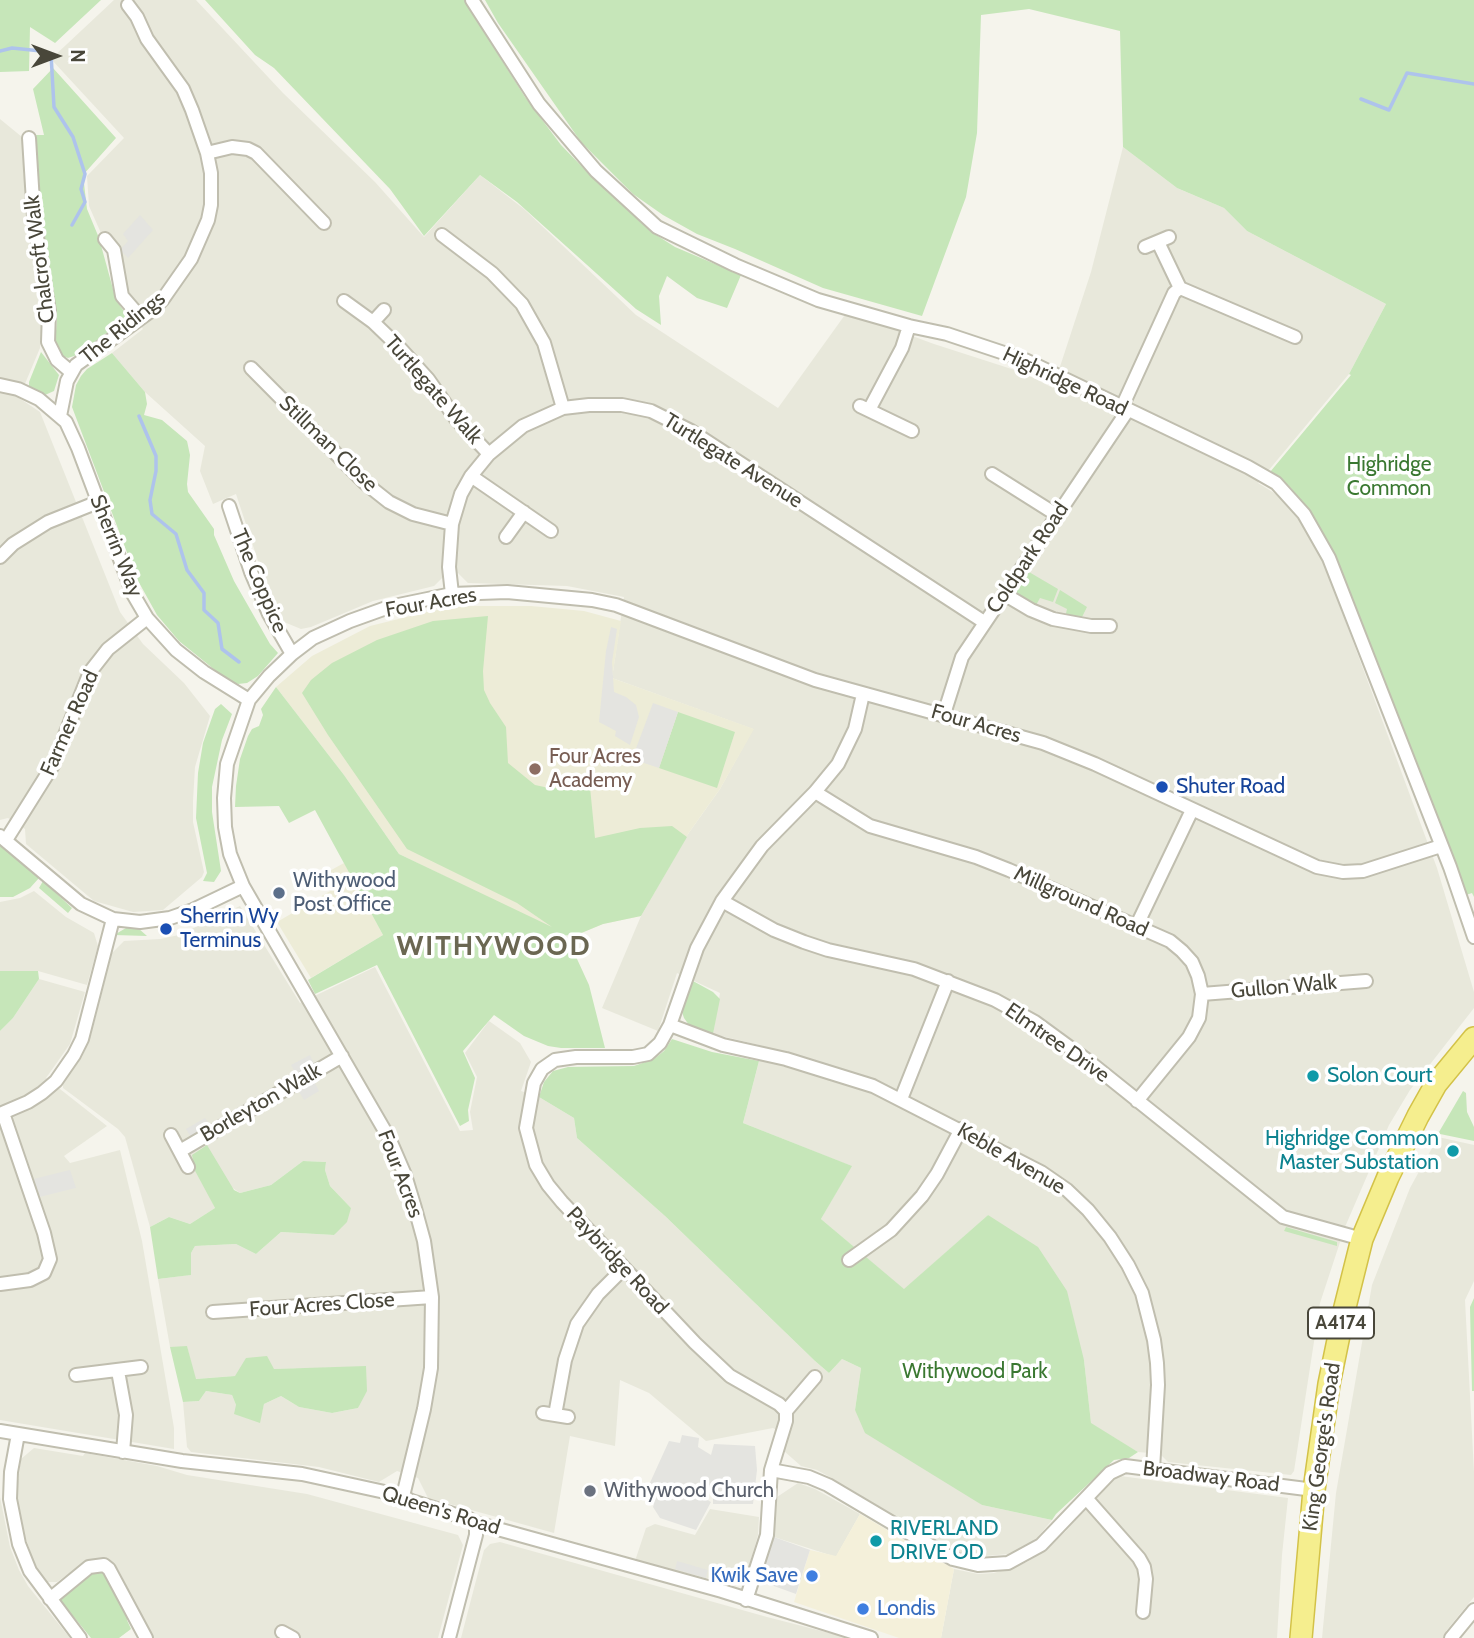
<!DOCTYPE html>
<html>
<head>
<meta charset="utf-8">
<style>
	body { margin:0 }
	#map { position:relative; width:1474px; height:1638px; overflow:hidden; background:#f5f4ec; font-family:Cabin,sans-serif }
	canvas { display:block }
	.north { position:absolute; left:21px; top:21px; width:70px; height:70px; -webkit-text-stroke:5px #fff; paint-order:stroke; rotate:90deg; font-size:19px; font-weight:700; line-height:28px; text-align:center; color:#49473a }
	.north::after { content:''; display:block; margin:auto; width:24px; height:32px; background:#49473a; clip-path:polygon(50% 0,100% 100%,50% 72%,0 100%) }
</style>
</head>
<body>
<div id="map">
<canvas width="1474" height="1638"></canvas>
<div class="north">N</div>
</div>
<script>
const g = document.querySelector('canvas').getContext('2d');
g.lineJoin = 'round';
function paint(path, color) {
  g.fillStyle = color;
  g.fill(path, 'evenodd');
}
function toPath(rows) {
  const path = new Path2D();
  for (const r of rows) {
    path.moveTo(r[0], r[1]);
    for (let i = 2; i < r.length; i += 2) path.lineTo(r[i], r[i + 1]);
  }
  return path;
}
function strokePath(path, color, width, dash) {
  g.strokeStyle = color;
  g.lineWidth = width;
  g.lineCap = dash ? 'butt' : 'round';
  g.setLineDash(dash || []);
  g.stroke(path);
}
function drawText(font, color, halo, rows, align = 'center') {
  g.font = font + ' Cabin,sans-serif';
  g.lineWidth = 7;
  g.setLineDash([]);
  g.textBaseline = 'middle';
  g.strokeStyle = halo;
  g.fillStyle = color;
  for (const [text, x, y, turn = 0] of rows) {
    g.save();
    g.translate(x, y);
    g.rotate((+turn || 0) * Math.PI / 180);
    g.textAlign = isNaN(turn) ? turn : align;
    if (halo) g.strokeText(text, 0, 0);
    g.fillText(text, 0, 0);
    g.restore();
  }
}
const residential = toPath([
	[114,0,196,0,283,93,375,182,424,237,480,175,524,209,636,315,778,408,847,312,934,344,1024,373,1053,388,1091,272,1123,147,1177,188,1224,208,1247,231,1386,304,1349,374,1258,483,1279,496,1305,525,1322,558,1437,868,1474,992,1474,1008,1410,1090,1389,1125,1345,1227,1320,1303,1294,1471,1291,1475,1168,1462,1160,1454,1138,1452,1091,1424,1084,1360,988,1215,904,1290,821,1219,851,1166,743,1123,763,1046,713,1034,720,993,677,973,658,1031,602,1008,641,916,688,834,720,789,753,729,612,678,624,597,567,586,468,583,458,573,443,577,434,586,373,601,311,627,301,629,284,622,263,576,236,494,213,504,200,471,205,446,145,392,112,353,143,329,117,295,112,258,89,206,87,176,124,138,51,59],
	[0,119,22,137,26,220,42,317,40,348,19,398,40,412,120,612,143,644,184,683,210,716,195,767,193,801,193,822,204,872,202,877,163,910,133,912,94,901,26,844,25,829,8,818,0,820],
	[34,891,66,917,94,933,98,946,87,985,38,971,0,971,0,902,20,898],
	[240,906,300,1003,375,967,460,1131,473,1130,470,1112,477,1077,465,1053,489,1021,520,1043,531,1062,521,1091,539,1097,574,1118,577,1138,665,1216,815,1361,829,1373,842,1359,861,1368,855,1410,982,1505,1052,1520,1037,1538,1024,1547,1008,1554,975,1557,957,1553,828,1476,817,1470,801,1466,784,1451,787,1436,773,1428,706,1441,649,1393,620,1380,615,1446,570,1436,554,1533,428,1498,418,1478,397,1471,379,1482,319,1467,191,1452,187,1447,183,1402,199,1401,206,1391,232,1395,236,1405,259,1422,264,1404,281,1396,299,1407,332,1413,358,1408,366,1367,274,1369,235,1376,195,1379,187,1347,170,1347,158,1279,190,1275,191,1253,195,1246,236,1244,256,1254,281,1232,334,1235,351,1208,330,1186,325,1170,326,1162,303,1161,271,1185,240,1193,193,1161,215,1208,190,1224,169,1217,150,1227,125,1137,118,1129,63,1088,63,1084,82,1057,91,1035,112,953,124,941,160,939,179,935],
	[39,979,85,992,70,1044,46,1078,107,1126,64,1156,70,1163,120,1150,142,1241,174,1428,174,1449,0,1420,0,1031,13,1018],
	[1438,1137,1474,1145,1474,1281,1465,1300,1474,1472,1474,1597,1446,1631,1454,1638,1322,1638,1336,1493,1372,1285,1410,1188],
	[34,1448,83,1456,85,1453,157,1466,187,1475,307,1494,458,1535,463,1545,438,1638,153,1638,118,1569,111,1562,104,1559,89,1559,57,1582,47,1582,35,1565,19,1519,16,1498,21,1459],
	[1120,1476,1288,1498,1282,1555,1277,1638,941,1638,954,1569,978,1574,994,1573,1027,1562,1042,1552,1065,1532,1100,1492,1111,1480],
	[798,1483,815,1489,860,1514,836,1557,774,1537,777,1497],
	[0,1497,10,1547,19,1570,28,1586,70,1638,0,1638],
	[710,1509,759,1517,758,1535,746,1577,732,1584,635,1561,646,1528,655,1524,695,1535],
	[500,1542,767,1617,849,1638,461,1638,484,1550,490,1544]
]);
const commercial = toPath([
	[860,1514,954,1569,941,1638,899,1638,794,1602,810,1550,836,1556]
]);
const education = toPath([
	[465,606,531,606,584,611,621,621,612,678,754,729,720,789,688,834,641,916,603,924,574,936,565,935,399,854,344,775,276,687,312,656,370,626,431,611],
	[344,863,383,935,311,978,277,922,332,890,324,874]
]);
const green = toPath([
	[0,0,101,0,55,43,30,27,29,71,0,72],
	[205,0,464,0,525,97,561,145,594,179,650,231,675,247,741,275,727,308,697,298,667,276,659,296,661,325,636,309,517,202,480,175,424,236,390,189,274,68,255,55],
	[485,0,1474,0,1474,897,1472,893,1466,895,1337,559,1311,512,1289,486,1270,472,1351,375,1349,374,1386,304,1247,231,1224,208,1177,188,1123,147,1120,31,1029,9,981,15,977,133,966,197,922,316,823,288,735,249,697,234,663,215,633,194,581,142,498,23],
	[53,68,116,138,83,175,87,209,99,238,116,300,128,317,77,355,68,358,63,356,62,358,55,351,53,334,56,331,57,319,52,316,54,300,43,236,38,165,34,153,33,135,44,135,33,89],
	[41,352,59,375,54,391,45,395,29,386,29,382],
	[112,353,145,392,147,404,144,415,162,420,187,441,190,455,187,484,188,492,214,529,214,535,234,581,270,644,278,653,258,676,247,683,238,684,226,679,179,641,157,615,137,579,72,407,76,385,81,376,87,369],
	[1029,572,1058,589,1053,602,1040,598,1035,607,1014,594],
	[1060,590,1087,607,1081,619,1065,618,1067,609,1055,603],
	[488,616,483,671,484,690,490,703,506,727,508,763,535,785,549,788,557,788,557,777,589,777,595,838,640,828,672,826,687,837,641,916,603,924,574,936,566,935,589,985,605,1048,561,1048,548,1046,524,1036,494,1015,463,1051,475,1078,468,1110,469,1121,460,1126,377,965,315,994,308,980,383,935,315,810,289,823,279,806,235,807,236,786,240,759,248,736,252,729,259,726,263,715,261,709,276,687,344,775,399,854,552,927,517,903,407,849,328,735,302,693,311,680,332,663,377,640,433,621],
	[221,704,232,714,222,740,212,787,212,812,221,871,214,882,203,881,207,873,196,818,198,773,203,743,215,709],
	[678,712,735,732,717,788,659,768],
	[0,845,39,878,30,888,13,897,0,897],
	[43,881,72,908,68,913,39,888],
	[126,928,138,928,147,936,114,935],
	[0,971,38,971,39,979,13,1018,0,1031],
	[693,981,713,992,720,999,713,1034,689,1025,684,1018,682,1012],
	[672,1039,712,1052,759,1061,743,1123,852,1166,821,1219,904,1289,988,1215,1038,1247,1067,1291,1084,1360,1091,1423,1138,1452,1129,1458,1114,1460,1056,1514,1052,1520,982,1505,865,1433,855,1410,861,1368,842,1359,829,1373,815,1361,665,1216,577,1138,574,1118,539,1097,544,1082,553,1071,568,1067,634,1066,654,1059,664,1051],
	[1463,1091,1466,1093,1467,1112,1474,1127,1474,1141,1440,1134,1439,1132],
	[207,1145,234,1190,240,1193,271,1185,303,1161,326,1162,325,1170,330,1186,351,1208,347,1222,334,1235,281,1232,256,1254,236,1244,195,1246,191,1253,191,1275,158,1279,150,1227,169,1217,190,1224,215,1208,193,1167,194,1165,192,1155],
	[1286,1227,1337,1242,1337,1246,1284,1231],
	[1474,1298,1474,1391,1472,1391,1470,1307],
	[187,1346,196,1379,235,1376,246,1358,267,1356,274,1369,366,1366,367,1391,358,1408,332,1413,299,1407,281,1396,264,1404,260,1423,234,1414,236,1405,232,1395,206,1391,199,1401,183,1402,170,1347],
	[99,1570,105,1572,128,1613,127,1620,131,1629,119,1638,91,1638,60,1600,60,1597,91,1571]
]);
const parking = toPath([
	[140,215,153,230,128,258,120,250,128,241,123,234],
	[611,627,617,629,612,662,614,692,626,697,636,705,639,717,630,745,615,736,616,731,599,722,606,651],
	[653,703,678,712,659,768,632,759],
	[310,1055,315,1066,297,1076,291,1065],
	[314,1081,319,1091,304,1100,298,1090],
	[205,1118,210,1125,191,1137,186,1129],
	[70,1170,76,1188,40,1197,34,1179],
	[682,1435,699,1438,698,1447,711,1455,714,1444,755,1446,757,1470,753,1504,713,1504,713,1493,709,1493,704,1498,711,1502,696,1530,660,1518,653,1507,654,1504,643,1498,669,1441,680,1443],
	[774,1537,810,1550,796,1594,760,1581],
	[677,1561,708,1570,706,1578,675,1569]
]);
const stream = toPath([
	[0,51,12,48,41,51,51,54,54,107,73,137,85,174,81,189,85,202,72,225],
	[1361,99,1389,110,1407,73,1474,84],
	[139,416,156,456,156,471,150,500,152,514,176,534,187,570,204,593,204,610,218,623,222,649,239,662]
]);
const minor = toPath([
	[472,0,539,104,596,171,657,227,735,265,818,300,909,326,947,334,1025,360,1248,467,1276,483,1304,514,1329,558,1450,867,1474,937],
	[29,138,34,218,49,311,48,342,57,360,71,372],
	[207,153,232,147,248,149,256,153,324,223],
	[442,235,492,273,522,304,544,343,563,408],
	[105,239,114,250,122,296,141,318],
	[1158,242,1180,288],
	[1145,247,1169,237],
	[344,301,373,322,399,347,428,379,456,419,489,454],
	[373,322,384,310],
	[251,368,365,483,389,502,413,514,452,524],
	[0,385,18,389,39,399,66,422,78,448,133,594,147,618,176,650,204,672,249,700],
	[860,406,912,431],
	[1122,407,1174,293,1180,288,1295,337],
	[869,410,902,348,909,326],
	[60,416,67,381,76,365,152,310,163,299,191,259,208,220,211,205,211,173,207,153,192,110,183,89,147,39,137,17,128,5],
	[992,474,1057,515],
	[471,476,551,531],
	[229,506,251,572,269,614,292,654],
	[506,537,524,512],
	[0,557,13,544,48,522,98,502],
	[452,594,449,567,452,524,461,494,471,476,489,454,523,426,563,408,589,405,622,405,651,411,691,431,984,622],
	[1004,594,1031,610,1053,619,1091,626,1110,626],
	[944,714,962,657,1128,410],
	[815,792,870,826,976,857,1009,870,1170,941,1182,951,1192,962,1198,976,1202,994,1199,1018,1189,1037,1137,1101],
	[0,836,81,904,113,919,140,922,170,918,193,910,243,886],
	[6,840,53,765,90,672,108,649,147,618],
	[722,901,774,930,804,942,828,950,914,969,995,1000,1035,1022,1087,1060,1283,1217,1362,1239],
	[1136,927,1192,810],
	[1202,994,1366,981],
	[670,1025,723,1045,786,1059,873,1086,1041,1172,1067,1190,1088,1210,1110,1237,1128,1265,1142,1293,1154,1340,1157,1363,1158,1385,1153,1469],
	[901,1099,948,981],
	[0,1114,28,1102,42,1093,56,1081,74,1055,82,1039,113,919],
	[171,1135,188,1167],
	[180,1151,342,1056],
	[849,1260,891,1230,922,1196,937,1174,961,1129],
	[0,1284,30,1280,44,1273,50,1259,44,1233,3,1113],
	[213,1312,432,1297],
	[118,1371,126,1415,123,1452],
	[76,1375,141,1367],
	[786,1411,779,1404,730,1376,695,1343,562,1202,548,1185,536,1165,526,1128,534,1083,542,1069,555,1060,576,1057,633,1057,648,1054,660,1043,670,1025,697,948,722,901,762,846,815,792,838,764,855,729,863,694],
	[543,1413,568,1417],
	[555,1415,565,1360,577,1324,598,1294,623,1269],
	[0,1431,182,1461,302,1474,403,1496,411,1501,469,1519,476,1523,722,1591,871,1638],
	[18,1434,11,1472,10,1499,19,1544,30,1571,80,1638],
	[771,1470,809,1477,828,1485,953,1559,978,1565,1008,1563,1041,1545,1110,1473,1125,1466,1314,1490],
	[403,1496,424,1409,431,1368,432,1297,424,1241,415,1208,405,1175,389,1138,243,886,230,854,225,827,224,798,227,764,249,700,269,676,292,654,313,638,350,621,389,607,452,594,507,592,592,600,616,605,815,680,1043,743,1095,764,1317,867,1343,872,1363,871,1441,846],
	[1086,1498,1139,1558,1144,1567,1146,1579,1143,1612],
	[50,1599,89,1567,104,1565,109,1569,146,1638],
	[746,1600,767,1535,771,1470,786,1421,786,1411,815,1377],
	[282,1632,293,1638],
	[449,1638,476,1535,476,1523],
	[1451,1638,1474,1610]
]);
const trunk = toPath([
	[1301,1638,1314,1490,1329,1384,1344,1311,1362,1239,1388,1177,1418,1116,1436,1084,1474,1038]
]);
const markers = [
	[535,769,7,"#8d6e63"],
	[1162,787,7,"#1a4fb4"],
	[279,893,7,"#5c6f8a"],
	[166,929,7,"#1a4fb4"],
	[1313,1076,7,"#0f9aa8"],
	[1453,1151,7,"#0f9aa8"],
	[590,1491,7,"#6b7280"],
	[876,1541,7,"#0f9aa8"],
	[812,1576,7,"#3f7fe0"],
	[863,1609,7,"#3f7fe0"]
];
const shields = [
	[1341,1323,66]
];
const shieldNames = [
	["A4174",1341,1323]
];
const streetNames = [
	["Chalcroft Walk",40,259,-97],
	["The Ridings",123,328,-39],
	["Highridge Road",1065,382,25],
	["Turtlegate Walk",433,390,49],
	["Stillman Close",328,444,44],
	["Turtlegate Avenue",733,461,32],
	["Sherrin Way",116,546,68],
	["Coldpark Road",1028,558,-56],
	["The Coppice",259,581,67],
	["Four Acres",431,603,-10],
	["Farmer Road",70,723,-66],
	["Four Acres",976,724,16],
	["Millground Road",1081,902,24],
	["Gullon Walk",1284,987,-5],
	["Elmtree Drive",1057,1043,35],
	["Borleyton Walk",261,1103,-30],
	["Keble Avenue",1011,1159,30],
	["Four Acres",400,1174,69],
	["Paybridge Road",617,1261,47],
	["Four Acres Close",322,1305,-4],
	["King George's Road",1322,1447,-82],
	["Broadway Road",1211,1477,7],
	["Queen's Road",441,1511,17]
];
const parkNames = [
	["Highridge",1389,465],
	["Common",1389,489],
	["Withywood Park",975,1372]
];
const educationNames = [
	["Four Acres",549,757],
	["Academy",549,781]
];
const transitNames = [
	["Shuter Road",1176,787],
	["Sherrin Wy",180,917],
	["Terminus",180,941]
];
const serviceNames = [
	["Withywood",293,881],
	["Post Office",293,905]
];
const cultureNames = [
	["Solon Court",1327,1076],
	["Highridge Common",1439,1139,"right"],
	["Master Substation",1439,1163,"right"],
	["RIVERLAND",890,1529],
	["DRIVE OD",890,1553]
];
const worshipNames = [
	["Withywood Church",604,1491]
];
const shopNames = [
	["Kwik Save",798,1576],
	["Londis",877,1609,"left"]
];
const districtNames = [
	["WITHYWOOD",494,947]
];
paint(residential, '#e8e8db');
paint(commercial, '#f4f0da');
paint(education, '#edecd7');
paint(green, '#c6e6b9');
paint(parking, '#e4e4e0');
strokePath(stream, '#aec3ec', 3.5);
strokePath(minor, '#c0beaf', 16);
strokePath(trunk, '#d3c248', 24);
strokePath(minor, '#fff', 12);
strokePath(trunk, '#f5ee8e', 21);
for (const [x, y, r, color] of markers) {
  const dot = new Path2D();
  dot.arc(x, y, r, 0, 2 * Math.PI);
  g.fillStyle = color;
  g.fill(dot);
  strokePath(dot, '#fff', 2.5);
}
for (const [x, y, w] of shields) {
  const box = new Path2D();
  box.roundRect(x - w / 2, y - 15.5, w, 31, 5);
  g.fillStyle = '#fff';
  g.fill(box);
  strokePath(box, '#49473a', 2);
}
drawText('bold 19px', '#49473a', null, shieldNames);
drawText('21px', '#49473a', '#fff', streetNames);
drawText('21px', '#3a7831', '#fff', parkNames);
drawText('21px', '#785e54', '#fff', educationNames, 'left');
drawText('21px', '#164399', '#fff', transitNames, 'left');
drawText('21px', '#4e5e75', '#fff', serviceNames, 'left');
drawText('21px', '#0d838f', '#fff', cultureNames, 'left');
drawText('21px', '#5b616d', '#fff', worshipNames, 'left');
drawText('21px', '#366cbe', '#fff', shopNames, 'right');
g.letterSpacing = '2px';
drawText('bold 28px', '#6b6752', '#fff', districtNames);
g.letterSpacing = '0px';
</script>
</body>
</html>
